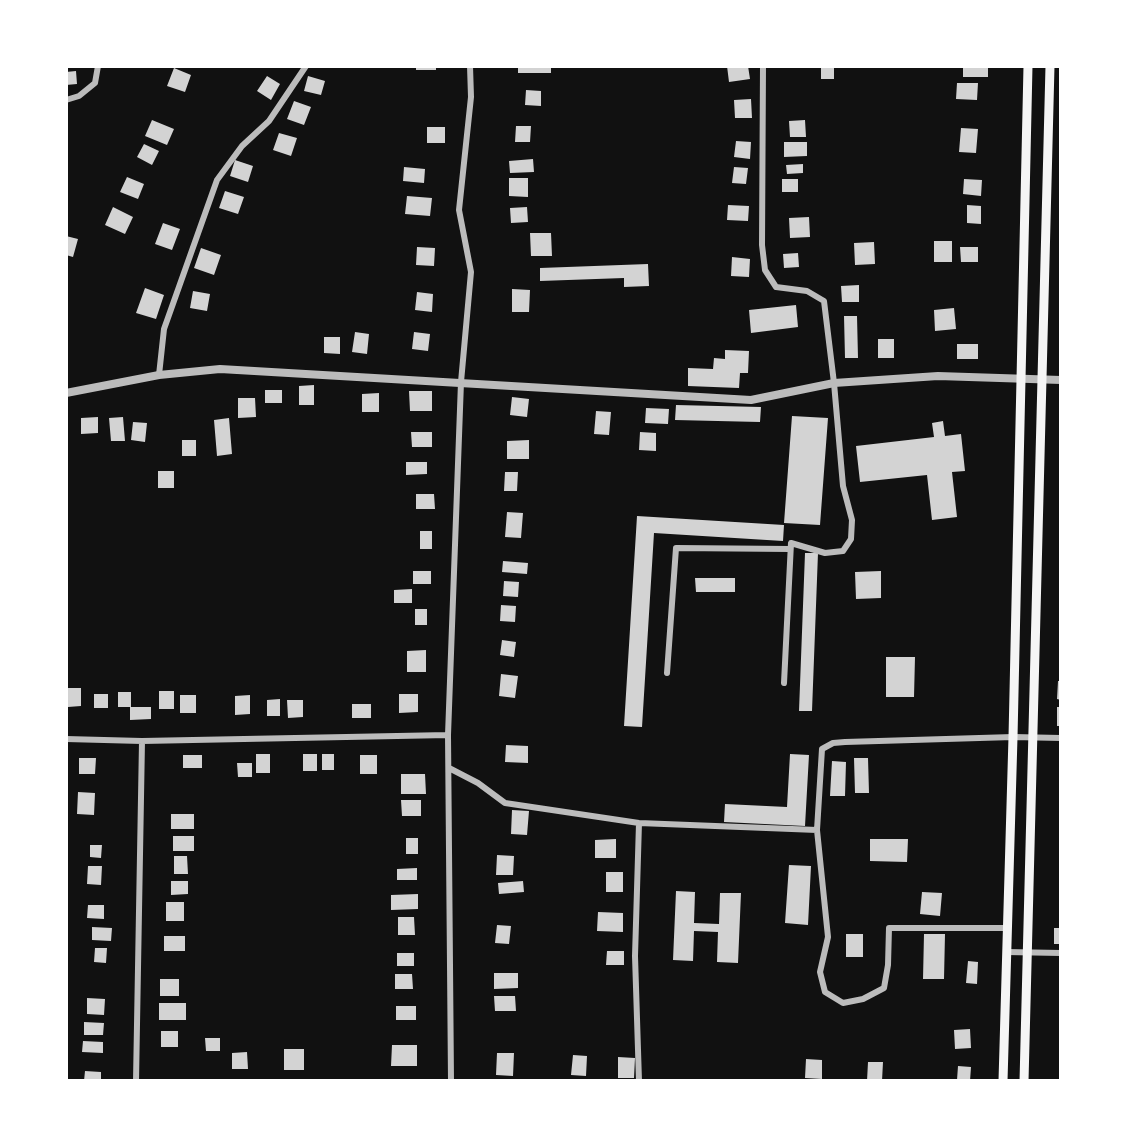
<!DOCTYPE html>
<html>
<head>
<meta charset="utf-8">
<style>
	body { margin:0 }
	#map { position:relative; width:1127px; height:1147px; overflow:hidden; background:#111; font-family:"Source Sans 3",sans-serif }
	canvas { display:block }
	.frame { position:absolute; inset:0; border:68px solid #fff; pointer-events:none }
</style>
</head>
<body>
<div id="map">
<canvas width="1127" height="1147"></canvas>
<div class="frame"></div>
</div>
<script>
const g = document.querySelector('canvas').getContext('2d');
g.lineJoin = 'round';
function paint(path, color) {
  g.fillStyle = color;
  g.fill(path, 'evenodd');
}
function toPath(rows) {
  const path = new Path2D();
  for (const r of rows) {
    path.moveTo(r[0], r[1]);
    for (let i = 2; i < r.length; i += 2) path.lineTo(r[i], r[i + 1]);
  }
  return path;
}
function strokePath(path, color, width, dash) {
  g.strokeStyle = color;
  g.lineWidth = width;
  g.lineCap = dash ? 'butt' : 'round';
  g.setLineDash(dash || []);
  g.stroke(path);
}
const building = toPath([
	[416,66,436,66,436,70,416,70],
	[518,66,551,66,551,73,518,73],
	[727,66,748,66,750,79,729,82],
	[821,66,834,66,834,79,821,79],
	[963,66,988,66,988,77,963,77],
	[174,68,191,75,185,92,167,86],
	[76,71,77,84,66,85,66,72],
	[267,76,280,84,271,100,257,91],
	[308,76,325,81,321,95,304,91],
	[957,83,978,83,977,100,956,99],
	[526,90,541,91,541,106,525,105],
	[751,99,752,118,735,118,734,100],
	[294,101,311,107,304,125,287,119],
	[152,120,174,129,167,145,145,136],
	[805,120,806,137,790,137,789,121],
	[516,126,531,126,530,142,515,142],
	[427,127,445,127,445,143,427,143],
	[961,128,978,129,976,153,959,152],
	[279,133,297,138,291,156,273,150],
	[736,141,751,142,750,159,734,157],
	[784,142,807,142,807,156,784,157],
	[144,144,159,151,152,165,137,157],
	[533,159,534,172,510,173,509,161],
	[235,160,253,166,248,182,230,176],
	[803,164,803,173,787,174,786,165],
	[404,167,425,169,424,183,403,181],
	[734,167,748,168,746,184,732,183],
	[127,177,144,184,138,199,120,192],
	[509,178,528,178,528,197,509,196],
	[782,179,798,179,798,192,782,192],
	[964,179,982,180,981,196,963,194],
	[225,191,244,197,238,214,219,208],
	[407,196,432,198,430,216,405,214],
	[728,205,749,206,748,221,727,220],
	[967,205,981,206,981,224,967,223],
	[113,207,133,217,125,234,105,225],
	[527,207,528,222,511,223,510,208],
	[809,217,810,237,790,238,789,218],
	[163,223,180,229,172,250,155,244],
	[530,233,551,233,552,256,531,256],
	[66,236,78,239,73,257,66,255],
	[934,241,952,241,952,262,934,262],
	[874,242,875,264,855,265,854,243],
	[417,247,435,248,434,266,416,265],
	[960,247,978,247,978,262,961,262],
	[201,248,221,255,214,275,194,268],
	[798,253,799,267,784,268,783,254],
	[732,257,750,259,749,277,731,276],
	[648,264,649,286,624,287,624,278,540,281,540,268],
	[859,285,859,302,842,302,841,286],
	[145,288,164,295,156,319,136,313],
	[512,289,530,290,529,312,512,312],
	[193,291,210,294,207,311,190,308],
	[417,292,433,294,432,312,415,310],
	[796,305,798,327,751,333,749,310],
	[954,308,956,329,935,331,934,310],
	[844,316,857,316,858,358,845,358],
	[355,332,369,334,367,354,352,352],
	[414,332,430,334,428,351,412,349],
	[324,337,340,337,340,354,324,353],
	[878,339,894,339,894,358,878,358],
	[957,344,978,344,978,359,957,359],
	[725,350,749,351,748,373,740,373,739,388,688,386,688,368,713,369,714,358,725,359],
	[314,385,314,405,299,405,299,386],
	[265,390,282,390,282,403,265,403],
	[409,391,432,391,432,411,410,411],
	[379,393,379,412,362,412,362,394],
	[512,397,529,399,527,417,510,415],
	[238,398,255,398,256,417,238,418],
	[676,405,761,407,760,422,675,420],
	[646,408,669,409,668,424,645,423],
	[596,411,611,412,609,435,594,434],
	[792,416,828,418,820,525,784,523],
	[98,417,98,433,81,434,81,418],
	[123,417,125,441,111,441,109,418],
	[229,418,232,454,217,456,214,420],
	[943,421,945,436,961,434,965,471,952,472,957,517,932,520,927,475,860,482,856,446,934,437,932,423],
	[133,422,147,423,145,442,131,440],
	[411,432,432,432,432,447,412,447],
	[640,432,656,433,656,451,639,450],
	[182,440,196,440,196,456,182,456],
	[529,440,529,459,507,459,507,441],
	[406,462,427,462,427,474,406,475],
	[158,471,174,471,174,488,158,488],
	[505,472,518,472,517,491,504,491],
	[416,494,434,494,435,509,416,509],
	[507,512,523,513,521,538,505,537],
	[637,516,784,525,783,541,654,533,642,727,624,726],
	[420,531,432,531,432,549,420,549],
	[805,553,818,553,812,711,799,711],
	[503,561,528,563,527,574,502,572],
	[413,571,431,571,431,584,413,584],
	[881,571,881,598,856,599,855,572],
	[695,578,735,578,735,592,696,592],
	[504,581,519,582,518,597,503,596],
	[412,589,412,603,394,603,394,590],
	[501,605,516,606,515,622,500,621],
	[415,609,427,609,427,625,415,625],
	[502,640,516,642,514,657,500,655],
	[426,650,426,672,407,672,407,651],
	[886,657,915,657,914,697,886,697],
	[501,674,518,676,515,698,499,696],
	[1058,681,1061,681,1061,700,1057,699],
	[68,688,81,688,81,706,68,707],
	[159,691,174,691,174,709,159,709],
	[118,692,131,692,131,707,118,707],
	[94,694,108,694,108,708,94,708],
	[399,694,418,694,418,712,399,713],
	[180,695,196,695,196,713,180,713],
	[250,695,250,714,235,715,235,696],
	[280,699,280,716,267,716,267,700],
	[287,700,303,700,303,717,288,718],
	[352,704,371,704,371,718,352,718],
	[130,707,151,707,151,719,130,720],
	[1057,707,1061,707,1061,726,1057,726],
	[506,745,528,746,528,763,505,762],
	[256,754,270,754,270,773,256,773],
	[303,754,317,754,317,771,303,771],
	[322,754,334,754,334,770,322,770],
	[790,754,809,755,805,826,724,822,725,804,787,807],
	[183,755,202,755,202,768,183,768],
	[360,755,377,755,377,774,360,774],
	[79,758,96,758,95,774,79,774],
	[854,758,868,758,869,793,855,793],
	[832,761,846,762,845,796,830,796],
	[237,763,252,763,252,777,238,777],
	[401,774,425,774,426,794,401,794],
	[78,792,95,793,94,815,77,814],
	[401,800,421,800,421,816,402,816],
	[512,810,529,811,527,835,511,834],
	[171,814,194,814,194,829,171,829],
	[173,836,194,836,194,851,173,851],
	[406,838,418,838,418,854,406,854],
	[616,839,616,858,595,858,595,840],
	[870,839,908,839,907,862,870,861],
	[90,845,102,845,101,858,90,857],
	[497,855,514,856,513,875,496,875],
	[174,856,187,856,188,874,174,874],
	[789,865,811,866,808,925,785,923],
	[88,866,102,866,101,885,87,884],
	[417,868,417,880,397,880,397,869],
	[606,872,623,872,623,892,606,892],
	[171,881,188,881,188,894,171,895],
	[523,881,524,892,499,894,498,883],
	[676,891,695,892,694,923,719,924,720,893,741,893,738,963,717,962,718,932,694,931,693,961,673,960],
	[922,892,942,893,940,916,920,914],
	[418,894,418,909,391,910,391,895],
	[166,902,184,902,184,921,166,921],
	[88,905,104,905,104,919,87,918],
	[598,912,623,913,623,932,597,931],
	[398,917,414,917,415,935,398,935],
	[497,925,511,926,509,944,495,943],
	[92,927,112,928,111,941,92,940],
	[1054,928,1061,928,1061,944,1054,944],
	[846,934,863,934,863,957,846,957],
	[924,934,945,934,944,979,923,979],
	[164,936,185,936,185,951,164,951],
	[95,948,107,948,106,963,94,962],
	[607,951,624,951,624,965,606,965],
	[397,953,414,953,414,966,397,966],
	[968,961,978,962,977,984,966,983],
	[494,973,518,973,518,988,494,989],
	[395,974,412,974,413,989,395,989],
	[160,979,179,979,179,996,160,996],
	[494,996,515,996,516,1011,495,1011],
	[87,998,105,999,104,1015,87,1014],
	[159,1003,186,1003,186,1020,159,1020],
	[396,1006,416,1006,416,1020,396,1020],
	[84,1022,104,1023,103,1035,84,1035],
	[970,1029,971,1048,955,1049,954,1030],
	[161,1031,178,1031,178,1047,161,1047],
	[205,1038,220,1038,220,1051,206,1051],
	[83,1041,103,1042,103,1053,82,1052],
	[392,1045,417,1045,417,1066,391,1066],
	[284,1049,304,1049,304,1070,284,1070],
	[247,1052,248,1069,232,1069,232,1053],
	[497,1053,514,1053,513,1076,496,1075],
	[573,1055,587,1056,586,1076,571,1075],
	[618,1057,635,1058,634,1078,618,1078],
	[806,1059,822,1060,822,1079,805,1078],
	[868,1062,883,1062,882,1081,867,1081],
	[958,1066,971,1067,970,1081,957,1080],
	[85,1071,101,1072,101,1081,84,1081]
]);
const minor = toPath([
	[763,66,762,245,765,270,776,287,807,291,824,301,834,383,843,486,852,520,851,539,843,551,825,553,791,543,784,683],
	[66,100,79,96,95,83,98,66],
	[159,375,164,329,217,180,242,146,269,121,306,66],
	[667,673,676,548,790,549],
	[66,739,142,741,448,735],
	[449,768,478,783,505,803,639,823,817,830],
	[639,823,635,956,639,1081],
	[1006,928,889,928,888,965,884,988,863,999,843,1003,825,992,820,972,828,937,817,830,822,749,833,743,845,742,1013,737,1061,738],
	[1006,952,1061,953],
	[136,1081,142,741],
	[451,1081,448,735,461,382,471,272,459,210,471,97,470,66]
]);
const tertiary = toPath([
	[66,393,159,375,220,369,751,400,834,383,938,376,1061,380]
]);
const primary = toPath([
	[1003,1081,1013,737,1028,66],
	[1024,1081,1050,66]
]);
paint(building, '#d3d3d3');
strokePath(minor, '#bcbcbc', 6);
strokePath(tertiary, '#bcbcbc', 8);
strokePath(primary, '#f5f5f5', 9);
</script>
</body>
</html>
